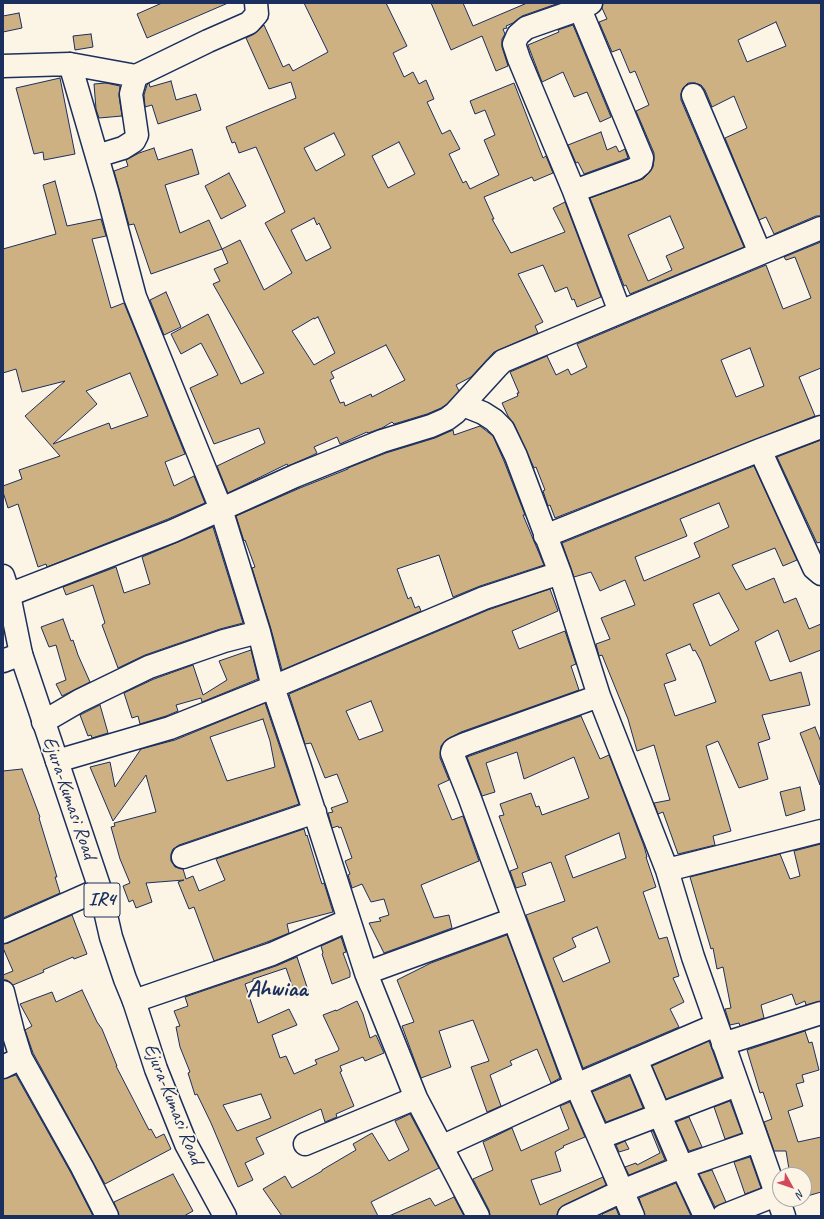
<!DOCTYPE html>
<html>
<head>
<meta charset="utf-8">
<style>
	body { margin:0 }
	#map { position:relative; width:824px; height:1219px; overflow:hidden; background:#fcf5e5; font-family:Caveat,sans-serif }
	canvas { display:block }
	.frame { position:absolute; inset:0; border:4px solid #1b2f5e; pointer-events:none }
	.north { position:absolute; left:772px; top:1167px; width:40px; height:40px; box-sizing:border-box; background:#fcf5e5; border:1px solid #a2a6af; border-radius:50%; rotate:130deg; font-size:11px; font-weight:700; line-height:16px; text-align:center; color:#1b2f5e }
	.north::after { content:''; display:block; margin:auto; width:14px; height:18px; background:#d1495b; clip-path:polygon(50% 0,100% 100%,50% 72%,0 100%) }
</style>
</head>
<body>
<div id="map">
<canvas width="824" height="1219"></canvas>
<div class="frame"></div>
<div class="north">N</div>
</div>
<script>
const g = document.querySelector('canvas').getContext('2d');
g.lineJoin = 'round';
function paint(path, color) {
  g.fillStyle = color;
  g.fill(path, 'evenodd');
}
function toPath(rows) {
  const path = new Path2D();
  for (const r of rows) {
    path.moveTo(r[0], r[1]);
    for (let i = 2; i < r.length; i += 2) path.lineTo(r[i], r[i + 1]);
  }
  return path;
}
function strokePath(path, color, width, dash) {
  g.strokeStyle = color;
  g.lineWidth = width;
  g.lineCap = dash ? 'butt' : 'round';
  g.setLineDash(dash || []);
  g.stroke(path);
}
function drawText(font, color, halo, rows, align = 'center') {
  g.font = font + ' Caveat,sans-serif';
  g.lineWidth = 3.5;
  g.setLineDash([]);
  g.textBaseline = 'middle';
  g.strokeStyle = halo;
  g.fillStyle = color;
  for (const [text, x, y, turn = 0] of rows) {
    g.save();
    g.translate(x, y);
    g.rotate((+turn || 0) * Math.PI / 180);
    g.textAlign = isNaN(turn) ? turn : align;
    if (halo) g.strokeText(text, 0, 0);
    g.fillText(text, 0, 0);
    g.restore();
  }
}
const building = toPath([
	[162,3,228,3,147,38,137,14,162,3],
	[304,3,386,3,407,46,393,53,404,77,413,72,419,84,426,80,434,99,427,102,442,134,450,130,460,149,449,154,463,183,466,181,470,189,499,175,484,140,495,135,485,110,475,114,470,101,514,83,543,158,546,156,553,173,534,181,532,177,484,197,494,219,492,219,511,253,565,232,553,208,565,202,601,297,577,307,574,299,572,300,567,287,555,292,543,265,518,274,543,322,535,326,538,333,494,352,471,377,456,385,459,391,447,404,441,408,427,414,394,424,392,422,382,428,368,433,367,432,340,444,337,437,314,447,317,453,311,456,288,466,287,464,228,493,217,466,265,443,259,428,214,444,190,388,218,375,201,343,181,354,171,334,208,314,241,384,264,373,213,284,220,281,214,269,228,263,222,249,240,240,264,290,292,273,265,223,285,212,256,147,239,153,235,142,232,143,226,127,296,98,291,82,269,89,246,38,254,34,264,25,283,67,289,64,293,71,328,52,304,3],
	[334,133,345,155,316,171,304,148,334,133],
	[399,142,415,174,388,188,372,156,399,142],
	[314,218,317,225,319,223,331,248,306,261,291,230,314,218],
	[318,317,335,353,314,365,292,331,314,318,314,319,318,317],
	[386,345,405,380,372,397,371,394,345,406,344,402,340,403,330,380,334,378,331,372,386,345],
	[431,3,463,3,473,26,527,3,559,3,522,16,513,23,506,26,507,28,503,29,505,34,502,39,502,47,508,66,496,71,482,36,451,50,431,3],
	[603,3,821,3,821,216,816,216,774,234,766,217,759,220,725,138,747,128,734,96,712,107,705,90,701,85,695,83,688,83,683,88,681,94,681,100,744,247,630,294,626,285,624,286,590,198,643,179,649,173,653,167,654,160,654,153,636,111,649,105,635,71,630,73,620,49,612,52,599,22,607,19,602,8,603,3],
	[776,22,786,46,747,62,738,40,776,22],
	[670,216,684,248,666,256,672,270,648,281,628,235,670,216],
	[19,13,22,28,3,32,3,16,19,13],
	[573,25,611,117,600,122,587,92,574,97,563,72,542,82,528,45,559,32,558,30,573,25],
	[91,34,93,47,75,50,73,36,91,34],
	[60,78,75,154,44,160,43,152,34,154,16,88,60,78],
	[171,81,176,100,196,94,201,110,158,124,152,105,145,107,144,95,147,85,149,83,150,87,171,81],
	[106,83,120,86,119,96,122,116,99,118,96,109,94,84,106,83],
	[601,132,607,150,616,146,619,152,625,149,628,158,584,174,578,162,576,163,568,145,601,132],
	[154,148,158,160,192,149,199,174,165,185,180,233,209,220,222,249,151,274,134,224,129,225,114,171,128,166,126,160,139,153,154,148],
	[229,173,246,206,221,219,205,186,229,173],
	[55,181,67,226,101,219,106,236,92,239,111,308,124,303,185,454,165,462,174,486,194,476,205,503,168,519,47,567,46,564,38,567,18,504,8,508,3,492,3,486,22,479,19,470,60,456,25,416,65,381,22,392,16,369,3,373,3,249,56,234,43,185,55,181],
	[130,373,148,416,111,429,109,423,53,444,97,404,86,391,130,373],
	[821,242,821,368,799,377,815,416,555,518,550,505,548,506,543,491,545,490,536,467,534,468,514,424,508,416,502,403,518,396,517,393,519,393,510,372,547,356,556,375,568,369,571,375,587,367,577,344,766,265,783,309,811,298,795,257,786,260,784,257,821,242],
	[750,348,764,386,736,397,721,360,750,348],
	[166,292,181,327,164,335,150,300,166,292],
	[480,426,493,436,504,461,525,515,523,515,544,565,480,586,453,597,439,555,397,569,408,599,411,597,415,608,419,606,421,611,282,670,271,629,252,568,255,567,245,540,244,541,236,516,300,488,348,469,348,468,386,453,435,438,453,430,454,435,480,426],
	[821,440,821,542,817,543,777,457,821,440],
	[754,466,797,560,783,566,775,548,732,565,746,590,774,578,784,603,796,598,809,629,821,624,821,650,790,662,778,630,755,642,770,681,801,672,810,705,762,715,770,739,758,743,768,779,739,788,718,741,706,746,731,831,713,836,715,845,678,854,663,812,658,814,654,803,670,800,654,745,637,751,628,719,602,655,599,656,596,644,610,639,601,618,635,605,625,580,600,591,591,572,574,577,562,543,754,466],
	[719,503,729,527,694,543,700,557,644,581,635,557,687,536,680,519,719,503],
	[719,593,739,630,710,646,693,604,719,593],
	[690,644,693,651,695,650,701,661,716,702,675,716,664,684,676,680,666,654,690,644],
	[213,527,243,623,220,629,145,655,118,668,102,625,105,623,93,585,66,595,63,587,116,567,124,593,150,584,142,557,178,542,213,527],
	[550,589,558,611,512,631,519,649,565,631,576,664,571,666,579,690,461,732,446,740,441,746,440,758,449,780,438,785,452,820,463,816,479,861,421,885,434,918,449,915,452,928,384,953,369,923,381,921,379,918,389,915,384,899,371,902,362,884,352,888,348,875,350,874,345,861,352,858,341,827,339,828,338,826,332,828,328,813,333,812,331,808,348,802,337,774,325,778,311,743,305,744,289,694,488,610,550,589],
	[371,701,383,731,359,740,346,711,371,701],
	[63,619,71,641,73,640,78,655,90,682,62,696,56,684,66,680,56,645,49,647,41,627,63,619],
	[251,650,258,679,202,702,201,698,176,705,178,711,166,716,140,724,138,716,132,718,124,693,154,679,193,665,203,695,227,680,219,661,251,650],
	[265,703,299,804,179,845,173,849,171,854,171,861,175,867,183,869,186,879,193,876,199,891,225,880,216,859,304,829,306,836,307,835,320,878,322,884,324,883,333,912,287,924,289,933,267,942,214,961,194,907,189,909,178,882,184,880,146,883,152,902,136,908,133,900,129,902,123,886,130,883,120,859,111,827,115,826,114,823,156,812,146,775,113,821,90,767,110,762,115,787,141,749,175,740,265,703],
	[263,719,270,741,275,767,227,781,210,737,263,719],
	[100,705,108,733,92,738,91,735,88,736,80,715,100,705],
	[581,716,600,759,609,755,644,846,647,857,646,857,656,887,643,892,659,939,667,937,679,976,673,978,684,1002,670,1009,679,1027,583,1068,526,915,565,901,551,862,522,873,526,885,516,888,510,871,518,868,499,816,504,815,500,804,531,793,536,807,539,806,542,815,589,798,574,757,524,779,517,752,486,763,495,792,482,796,467,757,581,716],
	[619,833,626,858,573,878,565,856,619,833],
	[597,927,610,962,563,982,553,958,576,947,572,938,597,927],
	[815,727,821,742,820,785,800,733,815,727],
	[22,769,40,817,39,818,57,877,55,877,60,893,3,918,3,771,22,769],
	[800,787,805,810,786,816,780,792,800,787],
	[821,844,821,1001,806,1005,805,1001,796,1005,792,994,761,1005,764,1018,740,1026,739,1023,730,1025,725,1009,731,1008,723,967,717,969,713,948,711,949,690,877,780,854,790,879,800,876,794,851,821,844],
	[72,915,87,954,74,959,73,957,43,970,44,972,13,985,7,980,3,980,3,975,13,971,3,948,3,944,8,943,72,915],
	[507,935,560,1078,551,1083,537,1049,510,1061,512,1065,490,1075,501,1106,487,1112,471,1067,489,1061,473,1020,439,1031,451,1067,421,1078,402,1026,414,1022,397,980,431,963,507,935],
	[341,937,346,952,343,953,350,972,350,977,332,984,322,954,323,953,321,946,341,937],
	[297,957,309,993,296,997,286,968,253,979,253,981,245,984,258,1023,289,1009,297,1025,272,1035,280,1058,286,1056,294,1074,317,1064,315,1060,338,1051,339,1049,323,1015,336,1010,336,1011,357,1001,363,1014,370,1038,376,1035,384,1053,365,1061,363,1057,340,1066,342,1071,340,1072,354,1106,336,1114,337,1117,325,1122,321,1109,256,1138,264,1154,245,1163,253,1180,238,1187,211,1123,197,1094,195,1095,188,1073,190,1072,180,1047,176,1027,180,1026,174,1011,188,1006,185,997,276,966,297,957],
	[261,1094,271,1118,237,1131,223,1105,261,1094],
	[82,990,97,1022,102,1029,117,1066,116,1066,149,1130,151,1129,156,1138,164,1134,171,1149,105,1184,33,1053,25,1030,32,1026,20,1004,52,992,56,1002,82,990],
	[805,1031,809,1043,812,1042,819,1070,802,1075,804,1082,796,1084,803,1106,788,1111,798,1142,821,1137,821,1192,804,1197,804,1175,790,1175,786,1151,774,1151,764,1122,772,1119,763,1092,760,1093,747,1050,805,1031],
	[709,1041,722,1077,666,1099,652,1066,709,1041],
	[16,1075,71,1173,93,1216,3,1216,3,1079,16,1075],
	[630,1076,643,1108,606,1122,592,1092,630,1076],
	[730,1101,742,1133,725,1139,714,1107,730,1101],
	[570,1102,585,1137,563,1146,564,1147,555,1152,561,1171,531,1180,540,1205,603,1177,606,1185,564,1205,559,1209,557,1215,555,1216,490,1216,489,1210,473,1179,493,1170,483,1142,512,1128,521,1151,569,1129,560,1106,570,1102],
	[410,1114,439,1168,371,1202,378,1216,282,1216,263,1189,285,1176,292,1188,322,1171,322,1170,356,1150,353,1144,372,1133,389,1161,409,1150,395,1121,410,1114],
	[689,1117,702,1147,689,1151,676,1122,689,1117],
	[651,1131,653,1131,665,1160,629,1175,625,1167,636,1163,637,1165,660,1153,651,1131],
	[625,1141,629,1149,619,1152,616,1145,625,1141],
	[750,1157,761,1188,745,1194,734,1162,750,1157],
	[712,1170,726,1202,715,1207,699,1174,712,1170],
	[173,1174,193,1211,184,1216,119,1216,114,1202,173,1174],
	[676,1183,691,1216,645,1216,639,1198,676,1183],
	[454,1197,464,1216,389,1216,430,1198,435,1206,454,1197],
	[616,1208,619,1216,603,1216,602,1214,616,1208]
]);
const minor = toPath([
	[591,3,580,9,526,28,518,35,514,44,519,59,574,191,620,312],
	[70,64,107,191,135,297,221,509,259,632,273,687,299,764,349,920,272,954,134,1001],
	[3,66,70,64,136,76],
	[693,95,760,253],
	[97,156,123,148,134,141,137,135,131,94,136,76,208,41,249,23,257,14,256,3],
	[574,191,635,169,641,164,642,158,580,9],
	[463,405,483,413,494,420,503,429,516,456,560,573,599,696,667,870,693,957,784,1216],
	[760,450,814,568,821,574],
	[545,536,760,450,821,427],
	[3,597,173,531,295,476,382,441,431,426,447,419,455,413,496,368,503,361,821,228],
	[3,661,21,654],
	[599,696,465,744,456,748,453,750,452,753,469,796,514,919,576,1085,633,1216],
	[43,722,79,701,149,667,224,641,259,632],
	[57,761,170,728,273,687,484,598,560,573],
	[183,857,315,812],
	[667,870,821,831],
	[349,920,366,973,416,1098,478,1216],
	[3,932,100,889],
	[366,973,514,919],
	[3,992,13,1032,21,1058,82,1167,107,1216],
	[723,1044,821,1013],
	[636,1059,682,1167,705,1216],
	[3,1067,21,1058],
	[599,1138,737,1085],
	[305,1144,416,1098],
	[443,1146,576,1085,716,1025],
	[569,1216,622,1191,682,1167,757,1141],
	[723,1216,776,1195]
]);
const major = toPath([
	[3,576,9,595,21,654,100,889,111,937,125,979,134,1001,156,1069,186,1144,225,1216]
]);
const shields = [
	[102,900,36]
];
const shieldNames = [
	["IR4",102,900]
];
const streetNames = [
	["Ejura-Kumasi Road",69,798,71],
	["Ejura-Kumasi Road",173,1104,68]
];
const districtNames = [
	["Ahwiaa",277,990]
];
paint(building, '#ceb183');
strokePath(building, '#1b2f5e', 1);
strokePath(minor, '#1b2f5e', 25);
strokePath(major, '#1b2f5e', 25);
strokePath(minor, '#fcf5e5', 22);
strokePath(major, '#fcf5e5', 22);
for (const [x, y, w] of shields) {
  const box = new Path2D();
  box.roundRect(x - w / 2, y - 17, w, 34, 3);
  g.fillStyle = '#fcf5e5';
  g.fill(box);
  strokePath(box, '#1b2f5e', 1);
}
drawText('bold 19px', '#1b2f5e', null, shieldNames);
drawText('20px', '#1b2f5e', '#fcf5e5', streetNames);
drawText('bold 24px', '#1b2f5e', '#fcf5e5', districtNames);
</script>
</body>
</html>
